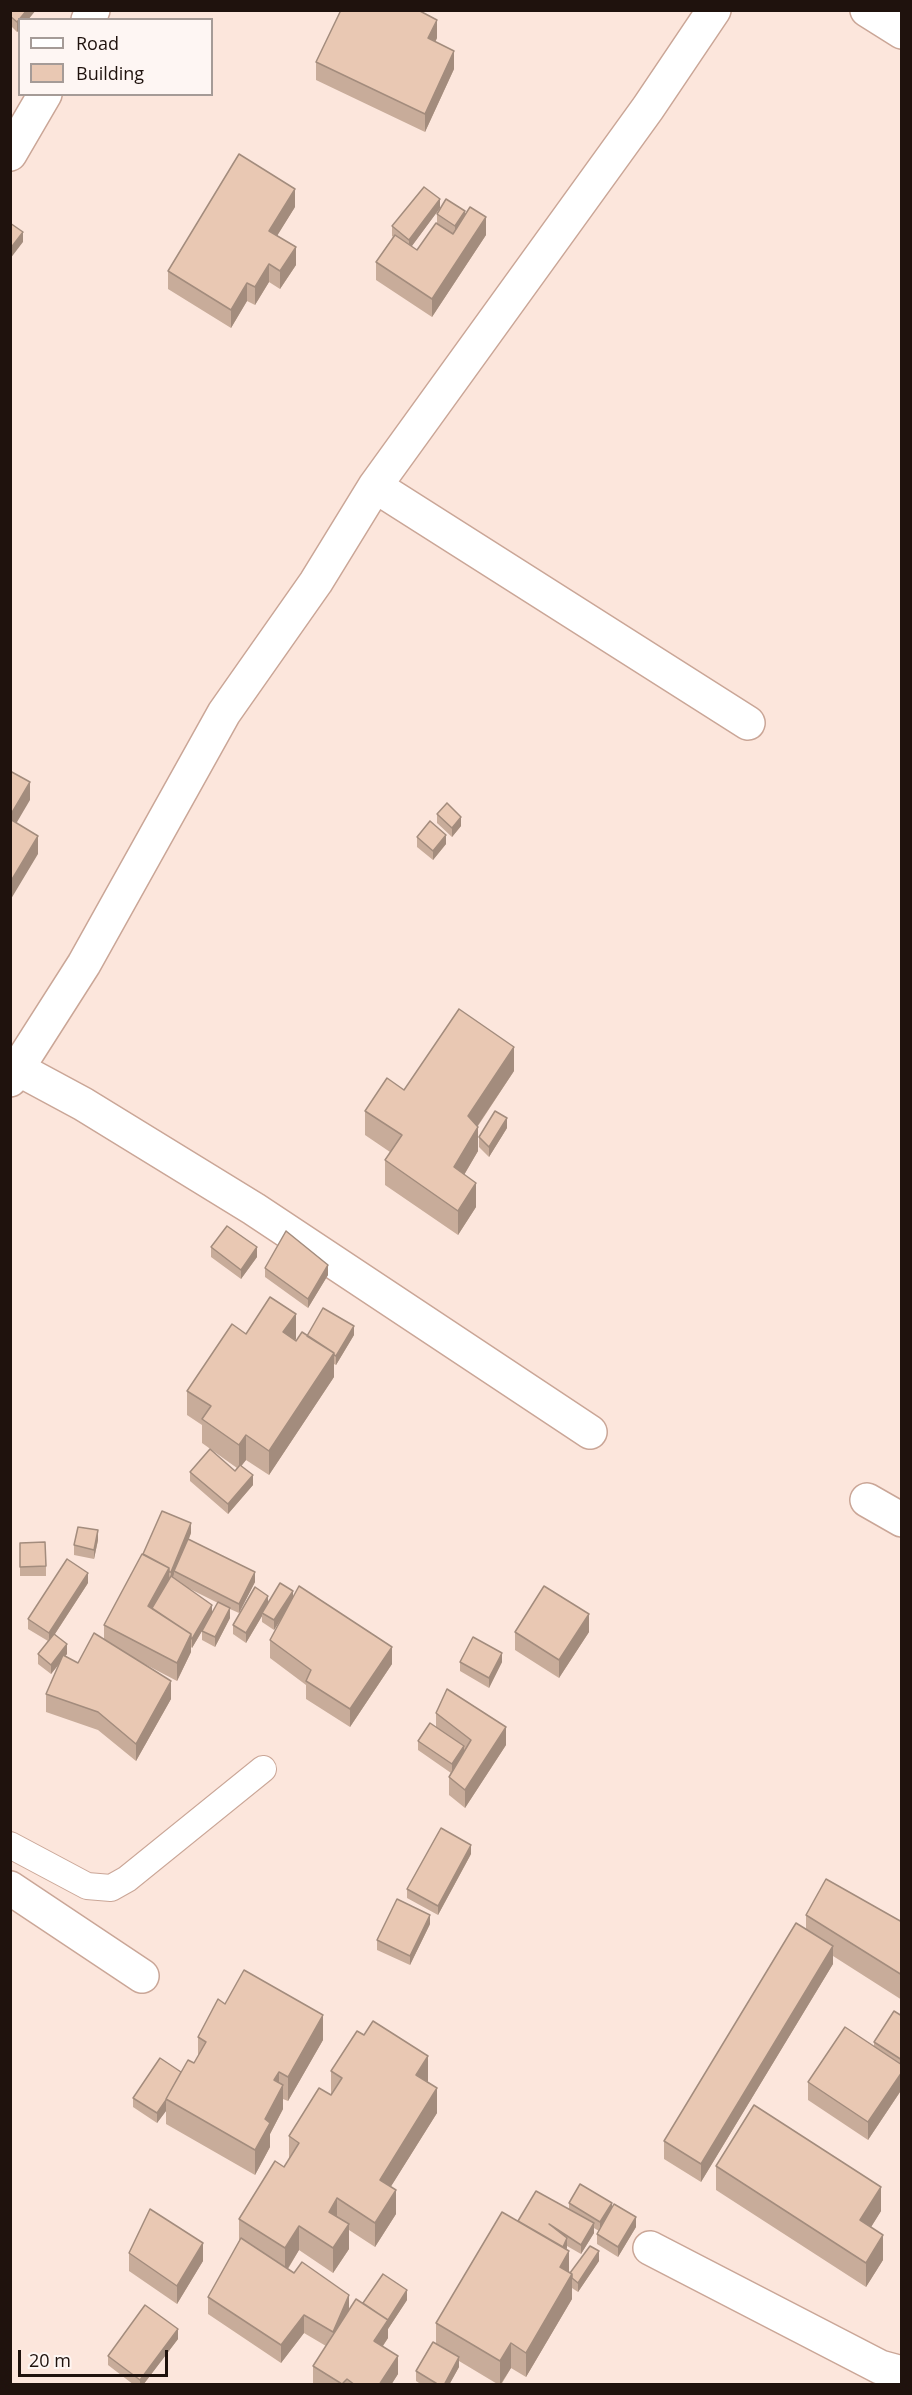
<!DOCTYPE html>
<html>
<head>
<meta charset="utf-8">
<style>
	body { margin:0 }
	#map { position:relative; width:912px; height:2395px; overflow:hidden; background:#fce6dc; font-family:"Open Sans",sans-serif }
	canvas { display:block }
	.frame { position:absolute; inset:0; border:12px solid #1f120d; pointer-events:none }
	.legend { position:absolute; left:18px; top:18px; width:195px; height:78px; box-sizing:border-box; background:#fef6f3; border:2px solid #a59b97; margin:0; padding:8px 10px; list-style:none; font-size:18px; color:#1f120d }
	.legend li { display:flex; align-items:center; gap:12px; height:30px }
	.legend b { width:30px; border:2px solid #a59b97 }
	.scale { position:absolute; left:18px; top:2350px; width:150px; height:27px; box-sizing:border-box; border:3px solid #1f120d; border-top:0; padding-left:8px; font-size:18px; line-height:21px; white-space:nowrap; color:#1f120d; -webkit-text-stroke:4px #fef6f3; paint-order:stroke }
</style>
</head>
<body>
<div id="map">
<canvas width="912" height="2395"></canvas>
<div class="frame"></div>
<ul class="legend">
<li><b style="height:8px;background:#fff"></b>Road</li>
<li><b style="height:16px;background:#e9c8b3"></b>Building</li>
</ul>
<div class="scale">20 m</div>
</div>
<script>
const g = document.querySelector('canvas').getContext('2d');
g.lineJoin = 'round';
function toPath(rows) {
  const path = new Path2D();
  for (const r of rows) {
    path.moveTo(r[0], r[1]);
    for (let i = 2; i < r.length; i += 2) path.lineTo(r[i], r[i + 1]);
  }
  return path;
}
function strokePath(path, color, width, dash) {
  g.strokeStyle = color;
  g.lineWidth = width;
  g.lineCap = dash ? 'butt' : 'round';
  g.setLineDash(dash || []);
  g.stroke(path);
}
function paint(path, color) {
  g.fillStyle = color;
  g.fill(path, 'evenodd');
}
const service = toPath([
	[10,1845,87,1886,111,1888,127,1879,263,1769]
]);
const minor = toPath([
	[867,10,902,32],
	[88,20,93,10],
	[10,154,45,94],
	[375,486,748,723],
	[18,1069,83,1104,254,1209,590,1432],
	[10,1080,84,964,224,713,316,582,375,486,648,108,714,10],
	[867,1500,902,1520],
	[10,1888,142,1976],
	[650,2248,880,2367,902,2373]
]);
const wall = toPath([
	[10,13,20,20,20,29,17,32,10,25],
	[437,38,435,42,454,69,425,132,316,80,316,62],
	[295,207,277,235,296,265,280,289,269,282,255,305,247,301,231,328,168,289,168,271],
	[440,208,411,247,417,250,437,223,437,214,465,215,486,235,432,317,376,280,376,262,393,237,392,236,392,226],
	[437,814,461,826,452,837,437,823],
	[417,837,446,844,433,860,417,847],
	[514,1071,478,1126,478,1151,464,1175,476,1207,458,1235,385,1185,385,1160,390,1152,365,1135,365,1111,404,1090],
	[507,1128,489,1157,479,1147,479,1137],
	[211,1247,257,1257,241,1279,211,1257],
	[265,1268,328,1275,308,1308,265,1277],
	[246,1334,296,1339,295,1340,296,1341,307,1336,354,1335,336,1365,334,1364,334,1377,269,1475,246,1460,241,1466,253,1485,228,1514,190,1481,190,1472,235,1471,237,1468,202,1443,202,1425,187,1415,187,1391],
	[191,1533,189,1539,255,1582,239,1613,230,1609,230,1618,215,1647,202,1640,202,1631,192,1648,191,1647,191,1652,177,1681,137,1660,171,1699,136,1761,98,1730,46,1712,46,1694,59,1664,51,1674,38,1664,38,1654,48,1641,28,1629,28,1619,88,1583,55,1634,67,1654,65,1656,78,1663,104,1640,104,1625,143,1554],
	[186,1587,218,1603,212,1613],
	[98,1540,94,1559,74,1555,74,1545],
	[20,1543,46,1566,46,1576,20,1576],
	[293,1597,392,1664,350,1727,306,1699,306,1685,270,1658,270,1640,282,1617,274,1630,262,1622,262,1616,246,1643,233,1634,233,1625,268,1603],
	[515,1632,589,1632,559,1678,515,1650],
	[460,1662,502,1662,489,1688,460,1671],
	[436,1713,506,1745,465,1808,449,1795,449,1777,451,1773,418,1750,418,1741,436,1727],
	[471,1854,438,1915,407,1898,407,1889],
	[806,1915,902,1922,902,2000,833,1956,833,1964,701,2182,664,2159,664,2141,806,1929],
	[430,1924,410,1965,377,1950,377,1940],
	[225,2004,323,2040,288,2101,283,2099,283,2109,270,2134,270,2147,255,2175,166,2124,166,2111,157,2123,133,2107,133,2098,181,2072,194,2063,198,2056,198,2037],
	[902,2016,902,2089,868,2140,808,2100,808,2082,874,2047,874,2042],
	[331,2071,428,2081,427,2082,437,2113,391,2186,396,2214,375,2247,349,2230,349,2249,333,2273,299,2250,288,2269,349,2312,363,2304,407,2300,388,2329,388,2338,383,2346,398,2374,391,2385,314,2385,313,2384,313,2366,326,2346,304,2333,281,2363,208,2314,208,2297,239,2242,239,2219,284,2167,289,2160,289,2136,331,2095],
	[716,2166,881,2211,871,2227,883,2260,866,2287,716,2190],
	[569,2203,612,2209,636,2227,618,2257,597,2244,597,2234,599,2231,594,2228,594,2233,581,2254,567,2246,567,2249,569,2272,570,2273,599,2261,578,2292,572,2288,572,2299,526,2377,511,2368,501,2385,499,2385,459,2361,459,2367,449,2385,422,2385,416,2381,416,2371,436,2344,436,2323,518,2221,569,2209],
	[129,2253,203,2261,177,2304,129,2271],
	[178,2339,143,2385,134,2385,108,2365,108,2356]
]);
const shadedWall = toPath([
	[27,10,36,10,28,20,20,20,20,29,17,32,17,22],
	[437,20,437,38,428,56,428,38],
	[454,51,454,69,425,132,425,114],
	[295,189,295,207,269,249,269,231],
	[440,199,440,208,409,250,409,240],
	[465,211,465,220,455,236,455,226],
	[486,217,486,235,432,317,432,299],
	[23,232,23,242,10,259,10,249],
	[296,247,296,265,280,289,280,271],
	[269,264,269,282,255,305,255,287],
	[247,283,247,301,231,328,231,310],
	[30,782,30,800,10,834,10,816],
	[461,817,461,826,452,837,452,828],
	[446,835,446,844,433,860,433,851],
	[38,836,38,854,11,899,11,881],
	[514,1047,514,1071,468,1140,468,1116],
	[507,1118,507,1128,489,1157,489,1147],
	[478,1127,478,1151,454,1192,454,1167],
	[476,1183,476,1207,458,1235,458,1211],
	[257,1247,257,1257,241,1279,241,1270],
	[328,1265,328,1275,308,1308,308,1299],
	[296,1314,296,1339,283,1357,283,1332],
	[354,1326,354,1335,336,1365,336,1356],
	[334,1353,334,1377,269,1475,269,1451],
	[246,1435,246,1460,239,1469,239,1445],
	[253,1475,253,1485,228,1514,228,1504],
	[191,1523,191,1533,175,1572,174,1571,174,1574,171,1582,171,1572],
	[98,1530,98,1540,94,1559,94,1550],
	[169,1568,169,1586,152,1616,148,1606],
	[255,1572,255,1582,239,1613,239,1604],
	[88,1573,88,1583,49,1643,49,1633],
	[293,1591,293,1600,274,1630,274,1620],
	[268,1596,268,1606,262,1613,262,1616,246,1643,246,1633],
	[212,1605,212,1614,192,1648,192,1639],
	[230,1608,230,1618,215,1647,215,1637],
	[589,1614,589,1632,559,1678,559,1660],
	[191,1634,191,1652,177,1681,177,1663],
	[67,1644,67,1654,51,1674,51,1665],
	[392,1647,392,1664,350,1727,350,1709],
	[502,1653,502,1662,489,1688,489,1678],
	[171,1681,171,1699,136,1761,136,1744],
	[506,1727,506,1745,465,1808,465,1790],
	[464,1746,464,1755,452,1773,452,1764],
	[471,1845,471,1854,438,1915,438,1906],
	[430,1915,430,1924,410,1965,410,1956],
	[833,1946,833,1964,701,2182,701,2164],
	[323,2015,323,2040,288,2101,288,2077],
	[428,2056,428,2081,416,2099,416,2075],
	[279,2072,279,2093,283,2085,283,2109,270,2134,270,2147,255,2175,255,2150,265,2119,274,2080],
	[902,2072,902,2089,868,2140,868,2122],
	[437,2088,437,2113,380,2204,380,2180],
	[166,2101,166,2111,157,2123,157,2113],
	[881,2187,881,2211,860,2245,860,2220],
	[396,2190,396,2214,375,2247,375,2223],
	[337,2198,337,2223,329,2212],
	[612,2203,612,2212,600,2232,600,2222],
	[636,2217,636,2227,618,2257,618,2247],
	[594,2223,594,2233,581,2254,581,2245],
	[349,2224,349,2249,333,2273,333,2248],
	[299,2226,299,2250,285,2273,285,2248],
	[883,2235,883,2260,866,2287,866,2263],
	[567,2238,567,2248,557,2266,557,2257],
	[203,2243,203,2261,177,2304,177,2286],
	[569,2251,569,2275,560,2267],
	[599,2251,599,2261,578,2292,578,2283],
	[572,2274,572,2299,526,2377,526,2353],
	[407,2290,407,2300,388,2329,388,2338,374,2359,374,2341],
	[349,2295,349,2313,333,2350,333,2332],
	[304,2315,304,2333,281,2363,281,2345],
	[178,2329,178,2339,143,2385,140,2385,140,2380],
	[511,2343,511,2368,500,2385,500,2361],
	[398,2356,398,2374,391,2385,379,2385],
	[459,2357,459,2367,449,2385,444,2385]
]);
const building = toPath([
	[13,10,27,10,17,22,10,16,10,13,13,10],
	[341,10,418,10,437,20,428,38,454,51,425,114,316,62,341,10],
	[239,154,295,189,269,231,296,247,280,271,269,264,255,287,247,283,231,310,168,271,239,154],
	[424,187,440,199,409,240,392,226,424,187],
	[446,199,465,211,455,226,437,214,446,199],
	[470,207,486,217,432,299,376,262,395,235,417,250,436,223,453,234,470,207],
	[10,223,23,232,10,249,10,223],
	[10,771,30,782,10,816,10,771],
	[447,803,461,817,452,828,437,814,447,803],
	[10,819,38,836,11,881,10,881,10,819],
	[430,821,446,835,433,851,417,837,430,821],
	[459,1009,514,1047,468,1116,478,1127,454,1167,476,1183,458,1211,385,1160,402,1135,365,1111,387,1078,404,1090,459,1009],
	[495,1111,507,1118,489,1147,479,1137,495,1111],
	[227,1226,257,1247,241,1270,211,1247,227,1226],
	[286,1231,328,1265,308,1299,265,1268,286,1231],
	[270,1297,296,1314,283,1332,296,1341,302,1332,334,1353,269,1451,246,1435,239,1445,202,1419,211,1406,187,1391,232,1324,246,1334,270,1297],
	[323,1308,354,1326,336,1356,334,1355,334,1353,307,1336,323,1308],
	[210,1449,235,1471,240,1465,253,1475,228,1504,190,1472,210,1449],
	[162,1511,191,1523,171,1572,169,1572,169,1568,143,1554,162,1511],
	[78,1527,98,1530,94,1550,74,1545,78,1527],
	[188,1539,255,1572,239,1604,174,1571,188,1539],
	[45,1542,46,1566,20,1567,20,1543,45,1542],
	[142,1554,169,1568,148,1606,191,1634,177,1663,104,1625,142,1554],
	[67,1559,88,1573,49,1633,28,1619,67,1559],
	[171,1576,212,1605,192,1639,191,1638,191,1634,152,1608,171,1576],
	[280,1583,293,1591,274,1620,262,1613,280,1583],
	[299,1586,392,1647,350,1709,306,1681,311,1670,270,1640,299,1586],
	[544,1586,589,1614,559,1660,515,1632,544,1586],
	[255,1587,268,1596,246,1633,233,1625,255,1587],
	[218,1602,230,1608,215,1637,202,1631,218,1602],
	[94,1633,171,1681,136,1744,98,1712,46,1694,63,1655,78,1663,94,1633],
	[54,1634,67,1644,51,1665,38,1654,54,1634],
	[473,1637,502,1653,489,1678,460,1662,473,1637],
	[447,1689,506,1727,465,1790,449,1777,471,1740,436,1713,447,1689],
	[430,1723,464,1746,452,1764,418,1741,430,1723],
	[441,1828,471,1845,438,1906,407,1889,441,1828],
	[826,1879,902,1922,902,1975,806,1915,826,1879],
	[397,1899,430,1915,410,1956,377,1940,397,1899],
	[796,1923,833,1946,701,2164,664,2141,796,1923],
	[244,1970,323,2015,288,2077,279,2072,274,2080,283,2085,265,2119,270,2123,255,2150,166,2099,188,2060,194,2063,206,2042,198,2037,218,1999,225,2004,244,1970],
	[894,2011,902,2016,902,2060,874,2042,894,2011],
	[373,2021,428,2056,416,2075,437,2088,380,2180,396,2190,375,2223,337,2198,329,2212,349,2224,333,2248,299,2226,285,2248,239,2219,275,2161,284,2167,299,2143,289,2136,319,2088,331,2095,342,2078,331,2071,357,2031,364,2035,373,2021],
	[845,2027,902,2065,902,2072,868,2122,808,2082,845,2027],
	[160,2058,181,2072,166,2099,166,2100,157,2113,133,2098,160,2058],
	[754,2105,881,2187,860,2220,883,2235,866,2263,716,2166,754,2105],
	[580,2184,612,2203,600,2222,569,2203,580,2184],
	[536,2191,594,2223,581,2245,549,2224,567,2238,563,2247,518,2221,536,2191],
	[614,2204,636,2217,618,2247,597,2234,614,2204],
	[150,2209,203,2243,177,2286,129,2253,150,2209],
	[502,2212,569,2251,560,2267,572,2274,526,2353,511,2343,500,2361,436,2323,502,2212],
	[241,2238,294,2273,302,2262,349,2295,333,2332,304,2315,281,2345,208,2297,241,2238],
	[590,2246,599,2251,578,2283,572,2278,572,2274,570,2273,590,2246],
	[383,2274,407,2290,388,2320,363,2303,383,2274],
	[356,2299,388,2320,374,2341,398,2356,379,2385,355,2385,347,2379,342,2384,313,2366,356,2299],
	[145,2305,178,2329,140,2380,108,2356,145,2305],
	[433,2342,459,2357,444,2385,439,2385,416,2371,433,2342]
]);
strokePath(service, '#caa697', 28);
strokePath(minor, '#caa697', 36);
strokePath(service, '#fff', 26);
strokePath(minor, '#fff', 33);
paint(wall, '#c8ac9a');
paint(shadedWall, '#a38c7d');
paint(building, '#e9c8b3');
strokePath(building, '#a38c7d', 1.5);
</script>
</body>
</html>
